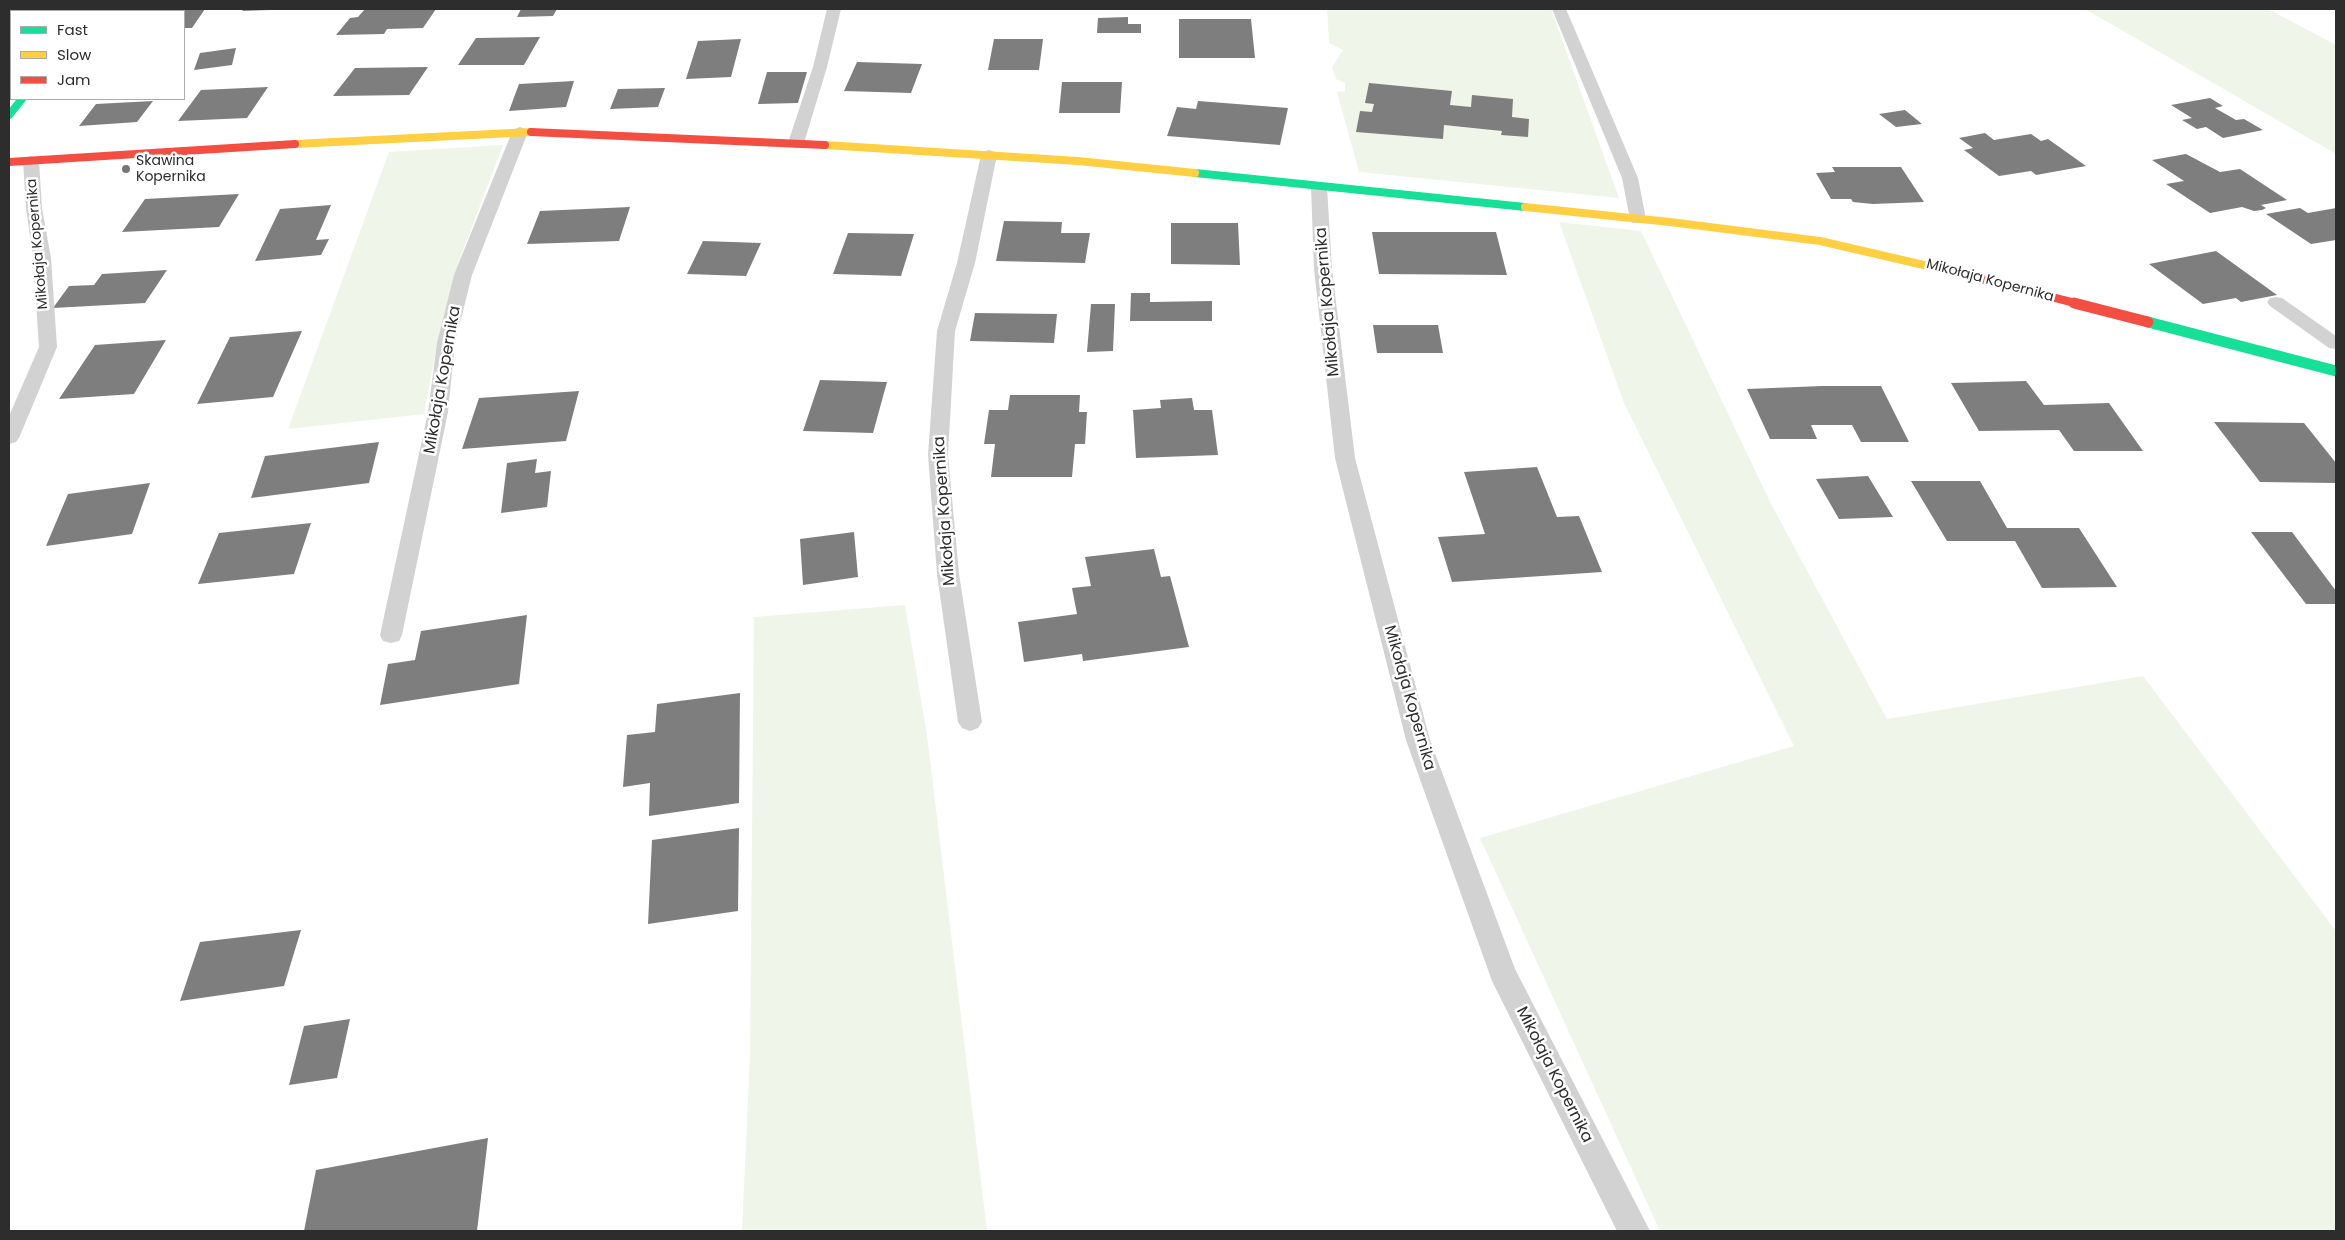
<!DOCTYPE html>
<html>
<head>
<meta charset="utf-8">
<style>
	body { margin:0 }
	#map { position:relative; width:2345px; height:1240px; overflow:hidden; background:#fff; font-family:Poppins,sans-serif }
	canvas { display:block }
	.frame { position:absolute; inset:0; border:10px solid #2d2d2d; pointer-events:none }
	.legend { position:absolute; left:10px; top:10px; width:175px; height:90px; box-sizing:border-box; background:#fff; border:1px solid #ababab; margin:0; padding:6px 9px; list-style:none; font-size:15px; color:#2d2d2d }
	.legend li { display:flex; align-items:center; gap:10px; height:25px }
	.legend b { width:25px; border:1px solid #ababab }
</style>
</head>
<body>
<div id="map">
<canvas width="2345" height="1240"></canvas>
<div class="frame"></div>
<ul class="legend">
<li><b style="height:6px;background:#16e098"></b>Fast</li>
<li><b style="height:6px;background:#ffcf43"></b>Slow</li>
<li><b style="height:6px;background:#f24e42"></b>Jam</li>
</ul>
</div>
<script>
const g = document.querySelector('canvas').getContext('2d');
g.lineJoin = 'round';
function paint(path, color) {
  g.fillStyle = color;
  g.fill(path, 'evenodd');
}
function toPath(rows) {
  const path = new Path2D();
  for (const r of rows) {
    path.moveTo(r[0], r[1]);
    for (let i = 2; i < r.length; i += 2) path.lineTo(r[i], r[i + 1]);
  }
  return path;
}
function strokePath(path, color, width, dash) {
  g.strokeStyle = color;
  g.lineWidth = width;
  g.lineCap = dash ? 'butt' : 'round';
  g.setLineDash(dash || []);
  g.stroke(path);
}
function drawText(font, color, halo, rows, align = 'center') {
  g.font = font + ' Poppins,sans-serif';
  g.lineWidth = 5;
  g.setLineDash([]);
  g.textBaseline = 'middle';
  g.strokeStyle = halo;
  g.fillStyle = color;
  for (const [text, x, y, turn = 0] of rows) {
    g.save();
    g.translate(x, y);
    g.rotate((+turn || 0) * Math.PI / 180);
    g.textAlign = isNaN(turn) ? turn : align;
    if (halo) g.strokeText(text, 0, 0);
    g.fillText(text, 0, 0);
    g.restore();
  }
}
const green = toPath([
	[1327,9,1551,9,1619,198,1359,172,1337,92,1345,91,1345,83,1336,79,1332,67,1343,50,1329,43],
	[2085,9,2268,9,2336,45,2336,154],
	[503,145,462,253,437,345,424,414,288,429,389,152],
	[1559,222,1641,231,1770,502,1887,719,2143,676,2336,931,2336,1231,1660,1231,1480,838,1794,746,1624,403],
	[905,605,927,735,987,1231,742,1231,750,1055,754,617]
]);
const building = toPath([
	[170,9,205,9,192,28,184,28,184,11,168,11],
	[244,9,270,9,270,10,242,11],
	[365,9,436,9,423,28,387,29,384,34,336,35,350,18,358,17],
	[521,9,557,9,553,16,517,17],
	[1128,17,1128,24,1141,24,1141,33,1097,33,1098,18],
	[1179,19,1251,19,1255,58,1179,58],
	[540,37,524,65,458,65,476,38],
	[741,39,731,77,686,79,698,41],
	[994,39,1043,39,1039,70,988,70],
	[236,48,232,65,194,70,200,53],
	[857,62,922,64,911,93,844,91],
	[428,67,409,95,333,96,355,68],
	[767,72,807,72,798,103,758,104],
	[574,81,566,107,509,111,519,84],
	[1062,82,1122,82,1120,113,1059,113],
	[1369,83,1452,91,1450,105,1471,107,1472,95,1513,99,1512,117,1529,119,1528,137,1501,135,1502,131,1444,125,1443,139,1356,132,1360,111,1372,112,1374,104,1365,103],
	[268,87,247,118,178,121,201,90],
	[665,88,658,107,610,109,618,89],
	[2210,98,2223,106,2215,108,2236,120,2244,119,2263,130,2223,138,2206,127,2197,129,2182,120,2192,118,2171,105],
	[153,101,137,122,79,126,96,104],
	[1198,101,1288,108,1280,145,1167,136,1177,107,1196,109],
	[1905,110,1922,124,1896,127,1879,114],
	[1985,133,1994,140,2031,134,2041,141,2048,139,2086,166,2036,175,2031,171,1999,176,1964,150,1973,148,1959,138],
	[2186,154,2220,172,2240,169,2287,200,2261,205,2266,208,2262,210,2254,211,2242,207,2210,213,2166,184,2184,181,2152,160],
	[1832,167,1901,167,1924,202,1873,204,1853,202,1851,199,1831,199,1816,173,1835,172],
	[239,194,219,227,122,232,145,199],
	[331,205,316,240,329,239,321,255,255,261,280,209],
	[630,207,619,241,527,244,540,211],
	[2300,208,2308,213,2336,208,2336,240,2311,244,2266,214],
	[1004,221,1062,222,1061,233,1090,233,1085,263,996,261],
	[1171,223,1238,223,1240,265,1171,264],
	[1372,232,1496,232,1507,275,1379,274],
	[848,233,914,234,901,276,833,274],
	[703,241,761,243,746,276,687,274],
	[2216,251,2277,295,2241,302,2236,298,2203,304,2149,264],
	[167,270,145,303,53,308,69,286,94,285,102,274],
	[1131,293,1150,293,1150,302,1212,301,1212,321,1130,321],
	[1091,304,1115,304,1113,351,1087,352],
	[975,313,1057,314,1054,343,970,341],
	[1373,325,1438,325,1443,353,1377,353],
	[302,331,273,397,197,404,230,337],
	[166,340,134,394,59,399,95,345],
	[820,380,887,382,873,433,803,431],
	[2026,381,2044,405,2109,403,2143,451,2074,451,2059,430,1979,431,1951,383],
	[1822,386,1881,386,1909,442,1861,442,1852,425,1811,425,1817,439,1770,439,1747,389],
	[579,391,566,441,462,449,479,398],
	[1010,395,1080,395,1079,412,1087,412,1085,444,1075,444,1072,477,991,477,995,444,984,444,989,410,1008,410],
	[1192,398,1194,410,1212,410,1218,455,1136,458,1133,410,1161,408,1160,400],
	[2214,422,2304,423,2336,463,2336,483,2260,482],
	[379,442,369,483,251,498,265,456],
	[537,459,535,473,551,471,547,507,501,513,507,463],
	[1537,467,1557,517,1579,516,1602,572,1452,582,1438,537,1485,534,1464,472],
	[1868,476,1893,517,1839,519,1816,479],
	[1911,481,1980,481,2007,528,2079,528,2117,587,2042,588,2015,541,1947,541],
	[150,483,132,534,46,546,68,494],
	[311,523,294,574,198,584,219,533],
	[854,532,858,577,803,585,800,539],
	[2251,532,2292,532,2336,591,2336,604,2306,604],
	[1154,549,1161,577,1170,576,1189,647,1083,661,1082,654,1024,662,1018,622,1077,614,1072,588,1091,586,1085,557],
	[527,615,519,684,380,705,388,664,415,660,421,631],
	[740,693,739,803,649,816,650,783,623,787,627,735,655,732,657,704],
	[739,828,738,911,648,924,652,840],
	[301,930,284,986,180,1001,200,942],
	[350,1019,337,1078,289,1085,304,1026],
	[488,1138,477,1231,304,1231,316,1170]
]);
const lane = toPath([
	[827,9,841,9,827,67,804,143,802,146,796,148,790,146,788,143,813,67,827,9],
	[1552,9,1566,9,1638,178,1646,219,1644,223,1632,223,1630,219,1622,178,1552,9],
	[9,30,11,30,11,38,9,38,9,30],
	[520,127,525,129,528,132,472,275,455,343,448,412,402,635,399,641,391,643,383,641,380,635,428,412,437,343,454,275,512,132,515,129,520,127],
	[989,150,995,152,997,155,975,263,955,331,948,455,959,574,982,722,978,728,970,731,962,728,958,722,937,574,928,455,937,331,957,263,981,155,983,152,989,150],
	[31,156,37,158,39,161,42,208,51,258,57,347,19,438,16,442,9,444,9,416,39,347,33,258,26,208,23,161,25,158,31,156],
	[1319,182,1325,184,1327,187,1332,269,1355,458,1430,740,1515,969,1650,1231,1617,1231,1492,981,1406,740,1335,458,1314,269,1311,187,1313,184,1319,182],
	[2276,297,2282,298,2336,336,2336,349,2329,348,2270,306,2267,302,2270,298,2276,297]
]);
const street = toPath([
	[54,9,70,9,69,11,53,11,54,9]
]);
const fastFar1 = toPath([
	[9,115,22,99],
	[1195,173,1525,207]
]);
const fast = toPath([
	[2148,322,2336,371]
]);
const slow = toPath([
	[295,144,531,132],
	[825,145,1078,161,1195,173],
	[1525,207,1670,222,1820,241,1941,269]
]);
const jamFar1 = toPath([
	[9,9,13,11],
	[531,132,825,145],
	[9,162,295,144],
	[1941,269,2079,304]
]);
const jam = toPath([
	[2074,303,2148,322]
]);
const markers = [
	[126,169,5,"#767676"]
];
const farPoinames = [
	["Skawina",136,161],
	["Kopernika",136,177]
];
const farStreetnames = [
	["Mikołaja Kopernika",38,244,-95],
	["Mikołaja Kopernika",1990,281,15]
];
const streetNames = [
	["Mikołaja Kopernika",1328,302,-95],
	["Mikołaja Kopernika",443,380,-80],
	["Mikołaja Kopernika",945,511,-94],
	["Mikołaja Kopernika",1409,698,74],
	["Mikołaja Kopernika",1554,1075,63]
];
paint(green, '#f0f5ea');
paint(building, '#7e7e7e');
paint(lane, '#d2d2d2');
paint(street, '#d2d2d2');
strokePath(fastFar1, '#16e098', 8);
strokePath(fast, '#16e098', 11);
strokePath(slow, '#ffcf43', 8);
strokePath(jamFar1, '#f24e42', 8);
strokePath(jam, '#f24e42', 11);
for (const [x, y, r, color] of markers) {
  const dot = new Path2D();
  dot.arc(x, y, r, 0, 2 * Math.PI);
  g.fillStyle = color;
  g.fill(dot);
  strokePath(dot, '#fff', 2);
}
drawText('14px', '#2d2d2d', '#fff', farPoinames, 'left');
drawText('14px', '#2d2d2d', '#fff', farStreetnames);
drawText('16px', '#2d2d2d', '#fff', streetNames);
</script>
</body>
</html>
